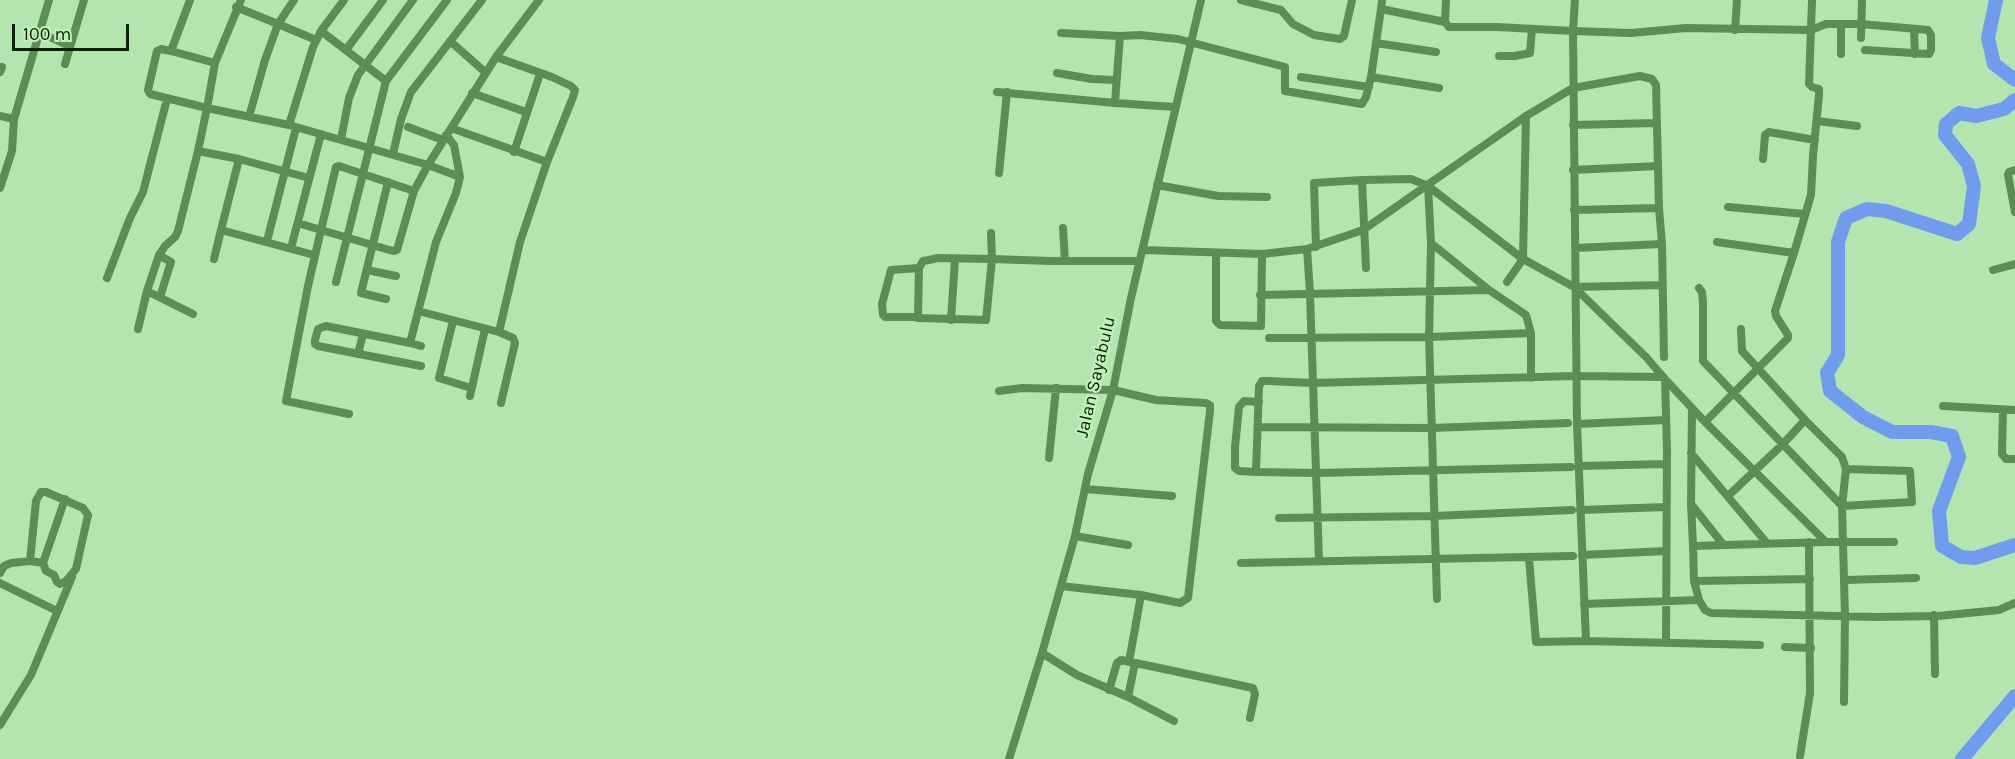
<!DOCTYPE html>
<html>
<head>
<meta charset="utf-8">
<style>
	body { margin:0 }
	#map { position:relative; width:2015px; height:759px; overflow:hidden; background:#b5e5ae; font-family:Karla,sans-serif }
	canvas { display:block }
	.scale { position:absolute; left:12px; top:24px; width:117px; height:27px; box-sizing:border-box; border:3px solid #0e200b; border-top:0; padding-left:8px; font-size:18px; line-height:21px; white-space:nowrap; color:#0e200b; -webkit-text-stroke:4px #c2f2ba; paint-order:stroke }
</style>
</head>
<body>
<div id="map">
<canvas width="2015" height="759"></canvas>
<div class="scale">100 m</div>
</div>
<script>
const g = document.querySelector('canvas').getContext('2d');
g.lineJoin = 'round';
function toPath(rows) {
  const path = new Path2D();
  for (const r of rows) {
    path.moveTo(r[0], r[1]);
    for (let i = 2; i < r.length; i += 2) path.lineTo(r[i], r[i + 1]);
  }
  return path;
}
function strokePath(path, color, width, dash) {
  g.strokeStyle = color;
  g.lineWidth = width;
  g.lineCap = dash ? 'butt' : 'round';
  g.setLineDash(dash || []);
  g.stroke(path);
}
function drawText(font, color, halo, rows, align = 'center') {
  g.font = font + ' Karla,sans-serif';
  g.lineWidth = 4.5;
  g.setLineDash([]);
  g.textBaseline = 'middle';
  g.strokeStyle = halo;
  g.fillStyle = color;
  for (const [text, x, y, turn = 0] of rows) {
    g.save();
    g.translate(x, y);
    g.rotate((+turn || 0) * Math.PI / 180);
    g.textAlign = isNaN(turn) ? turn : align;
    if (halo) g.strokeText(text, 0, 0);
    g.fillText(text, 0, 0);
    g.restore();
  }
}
const river = toPath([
	[1996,0,1988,38,1994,64,2015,80],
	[2015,100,2004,109,1976,116,1959,113,1946,124,1945,135,1968,164,1974,186,1969,224,1957,234,1886,211,1867,209,1846,218,1838,242,1838,355,1827,373,1830,391,1863,417,1892,432,1931,432,1952,436,1959,457,1939,511,1942,546,1961,557,1975,558,2015,545],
	[1962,759,2015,696]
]);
const minor = toPath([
	[294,0,278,24,316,40],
	[1241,0,1281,10,1293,24,1314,35,1340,39,1344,36,1352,0],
	[1382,0,1381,9,1445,22],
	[1446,0,1445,22,1449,27,1497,27,1573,31,1577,424,1586,641,1760,645],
	[1575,0,1573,31,1631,33,1686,28,1811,30,1826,24,1861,24,1928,30,1931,35,1931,50,1929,54,1865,50],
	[236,7,278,24,265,60,249,117],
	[1914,29,1915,54],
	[1735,30,1737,0],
	[321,31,386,81],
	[39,32,69,46],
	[1061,33,1120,36],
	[1861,38,1862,0],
	[450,41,485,72],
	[1376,43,1436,52],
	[346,50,383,0],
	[171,51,161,49,157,51,148,90,150,94,207,108,215,63,171,51,190,0],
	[1841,54,1841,25],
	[1499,56,1515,56,1530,53,1532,29],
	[496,57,539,0],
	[215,63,241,0],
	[65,64,84,0],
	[0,72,2,67],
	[1057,73,1092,79,1116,80],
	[1301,77,1369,87],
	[1371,77,1439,88],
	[997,92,1115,103,1120,36,1140,35,1178,39,1285,67,1285,91,1362,104,1366,97,1371,77,1381,9],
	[472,93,526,112],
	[1115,103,1175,107],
	[0,116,14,119,12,151,0,188],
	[14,119,49,0],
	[1817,121,1857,126],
	[289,125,313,47,321,31,344,0],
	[1573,125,1656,123],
	[408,127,443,140],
	[451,128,547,162],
	[341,139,349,98,358,75,413,0],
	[514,152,540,74],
	[393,154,401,119,411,92,482,0],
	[239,159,309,178],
	[1763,159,1765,135,1769,132,1815,140],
	[339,166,414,191,397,250,393,251,321,230,336,167,339,166],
	[1573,170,1658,166],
	[2015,170,2009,172,2008,175,2015,212],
	[999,173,1007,92],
	[1157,185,1218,196,1267,197],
	[1428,186,1431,243,1429,337,1437,599],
	[414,191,428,165,460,177],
	[1728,207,1805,214],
	[1574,210,1659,208],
	[298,223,321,230,308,286,286,401,349,414],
	[1063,228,1065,261],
	[991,233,992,259,986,320,918,318,919,268,923,261,929,260,938,258,992,259,1051,261,1139,261],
	[267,241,296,128],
	[1717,242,1794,253],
	[1431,243,1489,290],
	[1316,247,1314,183,1362,180],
	[291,248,321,134],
	[1575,248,1662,244],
	[1143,250,1262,254,1307,249],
	[1216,253,1216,321,1220,325,1261,326,1262,254],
	[159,255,171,262,160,297],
	[314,255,221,230,239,159,198,151,207,108,289,125,428,165,496,57,552,77,571,86,575,90,573,97,547,162,520,242,499,332],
	[214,259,221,230],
	[1366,268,1362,180,1411,179,1428,186,1523,259,1574,287,1663,285],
	[367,270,396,276],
	[1993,270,2015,264],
	[107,278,130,218,143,192,167,99],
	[336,282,386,81,447,0],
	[1507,282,1523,259,1526,116],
	[1574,287,1646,357,1665,379,1667,450,1666,643],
	[1699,288,1702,292,1703,302,1703,361,1842,506,1912,502,1910,471,1846,469],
	[147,291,193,314],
	[1260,295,1489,290,1526,315,1531,333,1531,378],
	[386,299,361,293,388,182],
	[418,311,499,332,513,338,515,343,501,403],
	[917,317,885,317,883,315,882,304,891,270,919,268],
	[951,320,955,259],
	[453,321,439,378,471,388],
	[138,329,147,291,159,255,165,246,175,237,178,231,198,151],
	[1269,338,1429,337,1531,333],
	[410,343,421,346],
	[358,354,363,334],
	[421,366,318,346,315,344,315,340,318,329,326,326,410,343,436,242,456,193,460,177,454,145,446,135],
	[999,391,1022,388,1113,390,1156,400,1206,403,1210,405,1210,411,1188,598,1180,603,1141,595,1061,586],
	[470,396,485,329],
	[1943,406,2015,410],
	[1692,409,1691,504,1693,546,1826,542],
	[2003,410,2002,454,2006,459,2015,459],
	[1805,420,1842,457,1846,469,1842,506,1845,617,1844,702],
	[1705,422,1788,338,1788,335,1776,316,1775,311,1794,253,1811,195,1813,156,1819,95,1819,89,1812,87,1809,84,1812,0],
	[1577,424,1666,420],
	[1258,427,1431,428,1568,423],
	[1691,453,1766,542],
	[1049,458,1056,388],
	[1580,466,1666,464],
	[1571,467,1317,473,1256,472,1259,386,1262,381,1268,381,1312,383,1576,376,1663,377,1705,422,1826,542,1894,542],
	[1256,472,1239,471,1235,468,1235,447,1239,407,1244,401,1259,402],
	[1085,489,1172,496],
	[1728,496,1783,444,1805,420,1742,351,1741,329],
	[1691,504,1722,543],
	[1580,510,1666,507],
	[1279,518,1434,516,1572,510],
	[1075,536,1128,545],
	[1693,546,1694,581,1699,600,1705,610,1711,613,1876,617,1938,616,1999,610,2015,603],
	[1582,555,1666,551],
	[1529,558,1536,642,1586,641],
	[30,561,43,563,65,499],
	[1319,561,1310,293,1307,249,1363,230,1526,116,1573,88,1640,76,1652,79,1656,85,1659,208,1662,244,1664,357],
	[1241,563,1573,556],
	[0,573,4,566,11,563,30,561,36,501,41,492,46,492,83,508,88,515,76,569,66,581,60,584,57,582,54,575,46,571,43,563],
	[1845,580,1916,578],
	[1694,581,1810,579],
	[0,583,57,611],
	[1584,604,1699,600],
	[1934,615,1935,674],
	[1785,647,1811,648],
	[1042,653,1077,675,1128,697,1174,721],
	[1129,662,1141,595],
	[1109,690,1117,663,1121,660,1169,670,1253,688,1255,694,1250,718],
	[1128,697,1135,663],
	[0,725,31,675,72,577],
	[1800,756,1810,693,1809,542],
	[1009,759,1042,653,1075,536,1088,474,1113,390,1131,298,1201,0]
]);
const streetNames = [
	["Jalan Sayabulu",1096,377,-77]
];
strokePath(river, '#6f9cee', 14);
strokePath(minor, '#5b8d54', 8);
drawText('18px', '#0e200b', '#c2f2ba', streetNames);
</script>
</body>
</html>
